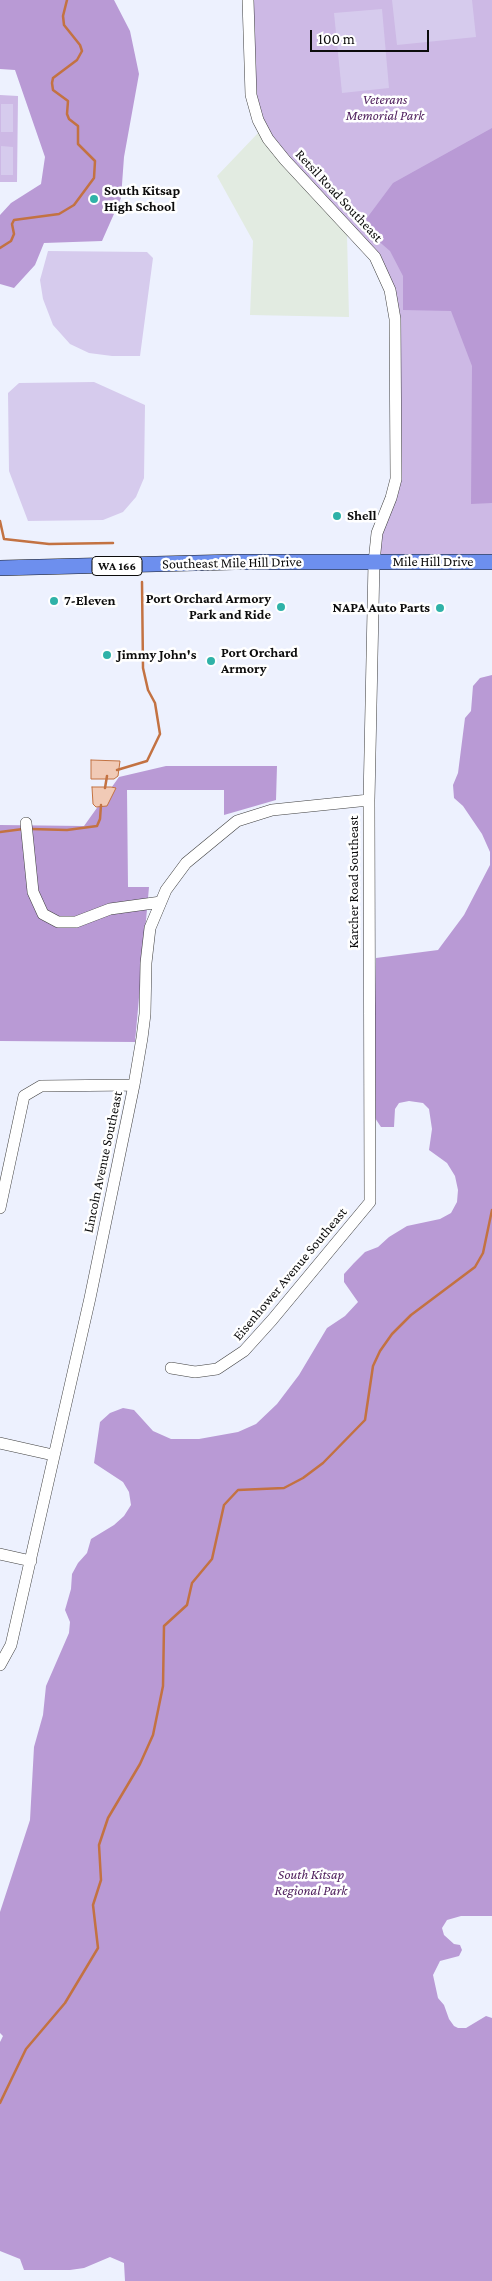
<!DOCTYPE html>
<html>
<head>
<meta charset="utf-8">
<style>
	body { margin:0 }
	#map { position:relative; width:492px; height:2281px; overflow:hidden; background:#edf1fe; font-family:"Crimson Pro",serif }
	canvas { display:block }
	.scale { position:absolute; left:310px; top:30px; width:119px; height:22px; box-sizing:border-box; border:2px solid #0c0c0c; border-top:0; padding-left:6px; font-size:15px; line-height:18px; white-space:nowrap; color:#0c0c0c; -webkit-text-stroke:4px #fff; paint-order:stroke }
</style>
</head>
<body>
<div id="map">
<canvas width="492" height="2281"></canvas>
<div class="scale">100 m</div>
</div>
<script>
const g = document.querySelector('canvas').getContext('2d');
g.lineJoin = 'round';
function paint(path, color) {
  g.fillStyle = color;
  g.fill(path, 'evenodd');
}
function toPath(rows) {
  const path = new Path2D();
  for (const r of rows) {
    path.moveTo(r[0], r[1]);
    for (let i = 2; i < r.length; i += 2) path.lineTo(r[i], r[i + 1]);
  }
  return path;
}
function strokePath(path, color, width, dash) {
  g.strokeStyle = color;
  g.lineWidth = width;
  g.lineCap = dash ? 'butt' : 'round';
  g.setLineDash(dash || []);
  g.stroke(path);
}
function drawText(font, color, halo, rows, align = 'center') {
  g.font = font + ' "Crimson Pro",serif';
  g.lineWidth = 5;
  g.setLineDash([]);
  g.textBaseline = 'middle';
  g.strokeStyle = halo;
  g.fillStyle = color;
  for (const [text, x, y, turn = 0] of rows) {
    g.save();
    g.translate(x, y);
    g.rotate((+turn || 0) * Math.PI / 180);
    g.textAlign = isNaN(turn) ? turn : align;
    if (halo) g.strokeText(text, 0, 0);
    g.fillText(text, 0, 0);
    g.restore();
  }
}
const industrial = toPath([
	[259,132,347,235,349,317,250,315,253,241,217,176]
]);
const green = toPath([
	[248,0,492,0,492,562,374,562,391,498,396,336,386,278,258,120],
	[0,95,18,96,17,182,0,182]
]);
const forest = toPath([
	[0,0,114,0,130,31,139,74,124,157,121,198,102,241,44,243,35,265,14,288,0,284,0,215,11,203,41,184,45,157,15,70,0,69],
	[492,128,492,503,471,504,472,366,451,311,403,310,403,276,390,251,361,226,393,183],
	[492,675,492,1916,461,1916,447,1920,442,1928,444,1935,454,1944,460,1945,462,1950,459,1956,440,1961,433,1975,438,1998,444,2005,449,2019,454,2026,458,2028,466,2028,486,2016,492,2018,492,2281,125,2281,124,2263,110,2257,84,2268,70,2270,24,2270,20,2259,0,2251,0,2042,3,2036,0,2033,0,1912,30,1820,34,1747,43,1715,46,1686,69,1633,70,1622,65,1610,71,1589,72,1574,78,1563,87,1553,91,1539,114,1525,124,1516,131,1505,129,1492,123,1482,94,1463,100,1422,110,1413,123,1408,134,1410,153,1431,171,1439,199,1439,238,1432,256,1424,277,1404,299,1375,327,1328,345,1316,358,1302,344,1282,344,1274,354,1263,365,1252,378,1247,389,1237,407,1226,440,1219,451,1213,457,1202,458,1190,455,1176,447,1163,429,1150,432,1129,429,1109,423,1103,409,1101,399,1103,395,1109,394,1127,381,1127,375,1118,373,1107,376,958,438,950,464,915,490,865,490,852,482,834,463,806,454,798,453,785,458,773,465,718,471,711,473,686,480,678],
	[166,766,277,766,276,800,224,815,224,790,127,790,128,887,149,887,135,1042,0,1041,0,825,84,826,119,777]
]);
const pitch = toPath([
	[392,0,472,0,476,37,397,45],
	[382,9,389,88,342,93,334,13],
	[1,104,13,104,13,132,1,132],
	[1,146,13,147,13,175,1,175],
	[48,251,147,252,153,258,140,356,112,356,89,353,70,344,53,325,43,299,40,280],
	[94,382,145,405,144,478,136,497,123,512,103,520,28,521,9,471,8,393,19,383]
]);
const water = toPath([
	[91,760,120,761,118,776,114,779,91,779,91,760],
	[92,787,111,787,116,788,107,806,96,807,93,804,92,787]
]);
const stream = toPath([
	[0,248,11,241,14,234,12,224,14,220,59,214,74,205,94,178,95,161,78,144,78,126,69,119,67,114,68,101,53,90,52,83,53,78,77,60,82,51,80,45,64,25,63,16,67,0],
	[0,521,4,539,49,544,113,543],
	[117,770,147,761,160,734,155,703,148,690,143,668,142,582],
	[105,788,107,776],
	[31,829,67,830,97,826,100,819,101,805],
	[0,832,23,829],
	[0,2103,26,2049,65,2003,98,1948,93,1905,101,1880,99,1845,108,1818,140,1764,153,1735,163,1686,164,1626,187,1605,192,1583,212,1559,224,1505,238,1490,284,1488,303,1478,323,1463,365,1420,373,1366,380,1351,392,1334,411,1315,475,1267,483,1253,492,1210]
]);
const minor = toPath([
	[26,823,33,892,43,914,58,922,76,922,110,909,161,902],
	[0,1208,24,1096,41,1086,134,1085],
	[171,1368,195,1372,217,1369,244,1351,272,1320,370,1202,369,800,374,562,377,533,391,498,396,479,395,319,390,290,375,257,285,160,268,139,258,120,251,95,248,0],
	[0,1443,53,1455],
	[0,1554,31,1561],
	[0,1665,11,1645,90,1298,134,1085,142,1038,145,1014,146,963,150,928,166,890,186,863,237,821,272,810,369,800]
]);
const major = toPath([
	[0,568,234,562,492,562]
]);
const markers = [
	[94,199,5,"#2fb2a8"],
	[337,516,5,"#2fb2a8"],
	[54,601,5,"#2fb2a8"],
	[281,607,5,"#2fb2a8"],
	[440,608,5,"#2fb2a8"],
	[107,655,5,"#2fb2a8"],
	[211,661,5,"#2fb2a8"]
];
const shields = [
	[117,566,50]
];
const shieldNames = [
	["WA 166",117,566]
];
const parkNames = [
	["Veterans",385,100],
	["Memorial Park",385,116],
	["South Kitsap",311,1875],
	["Regional Park",311,1891]
];
const poiNames = [
	["South Kitsap",104,191],
	["High School",104,207],
	["Shell",347,516],
	["Port Orchard Armory",271,599,"right"],
	["Park and Ride",271,615,"right"],
	["7-Eleven",64,601],
	["NAPA Auto Parts",430,608,"right"],
	["Port Orchard",221,653],
	["Armory",221,669],
	["Jimmy John's",117,655]
];
const streetNames = [
	["Retsil Road Southeast",339,196,47],
	["Mile Hill Drive",433,562],
	["Southeast Mile Hill Drive",232,563,-1],
	["Karcher Road Southeast",354,882,-90],
	["Lincoln Avenue Southeast",103,1162,-78],
	["Eisenhower Avenue Southeast",290,1274,-50]
];
paint(industrial, '#e2ebe1');
paint(green, '#cdb9e5');
paint(forest, '#b99ad5');
paint(pitch, '#d6cbed');
paint(water, '#f1cab6');
strokePath(water, '#c37242', 1);
strokePath(stream, '#c37242', 2.5);
strokePath(minor, '#3f3f3f', 12);
strokePath(major, '#1d1d1d', 16);
strokePath(minor, '#fff', 11);
strokePath(major, '#6d8fee', 15);
for (const [x, y, r, color] of markers) {
  const dot = new Path2D();
  dot.arc(x, y, r, 0, 2 * Math.PI);
  g.fillStyle = color;
  g.fill(dot);
  strokePath(dot, '#fff', 2);
}
for (const [x, y, w] of shields) {
  const box = new Path2D();
  box.roundRect(x - w / 2, y - 9.5, w, 19, 4);
  g.fillStyle = '#fff';
  g.fill(box);
  strokePath(box, '#0c0c0c', 1);
}
drawText('bold 12px', '#0c0c0c', null, shieldNames);
drawText('italic 14px', '#51225f', '#fff', parkNames);
drawText('bold 14px', '#0c0c0c', '#fff', poiNames, 'left');
drawText('14px', '#0c0c0c', '#fff', streetNames);
</script>
</body>
</html>
